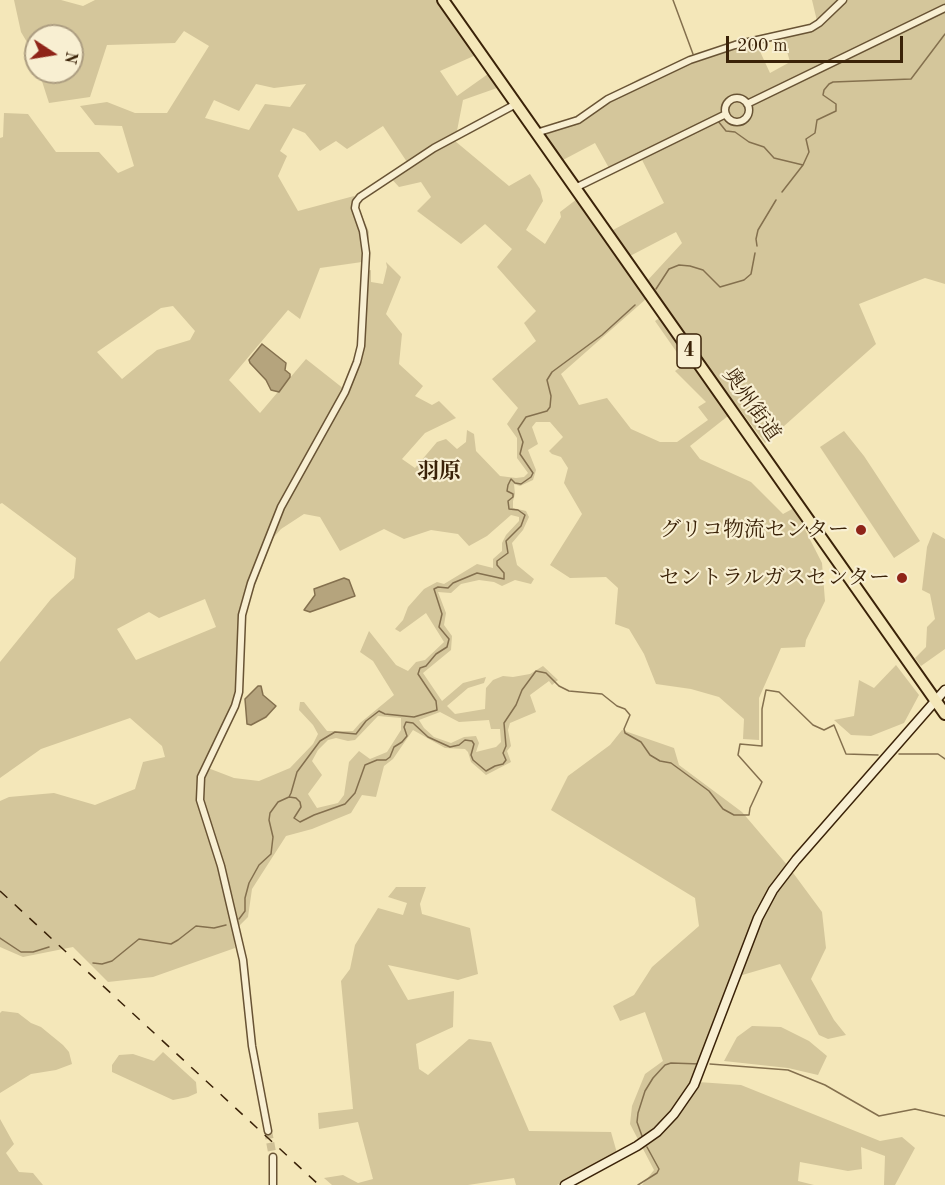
<!DOCTYPE html>
<html>
<head>
<meta charset="utf-8">
<style>
	body { margin:0 }
	#map { position:relative; width:945px; height:1185px; overflow:hidden; background:#f4e7b9; font-family:"Old Standard TT",serif }
	canvas { display:block }
	.north { position:absolute; left:24px; top:24px; width:60px; height:60px; box-sizing:border-box; background:#f8efd2; border:2px solid #ac9d81; border-radius:50%; rotate:102deg; font-size:16px; font-weight:700; line-height:24px; text-align:center; color:#3a2208 }
	.north::after { content:''; display:block; margin:auto; width:21px; height:27px; background:#8f2418; clip-path:polygon(50% 0,100% 100%,50% 72%,0 100%) }
	.scale { position:absolute; left:726px; top:36px; width:177px; height:27px; box-sizing:border-box; border:3px solid #3a2208; border-top:0; padding-left:8px; font-size:18px; line-height:21px; white-space:nowrap; color:#3a2208; -webkit-text-stroke:4px #f8efd2; paint-order:stroke }
</style>
</head>
<body>
<div id="map">
<canvas width="945" height="1185"></canvas>
<div class="north">N</div>
<div class="scale">200 m</div>
</div>
<script>
const g = document.querySelector('canvas').getContext('2d');
g.lineJoin = 'round';
function paint(path, color) {
  g.fillStyle = color;
  g.fill(path, 'evenodd');
}
function toPath(rows) {
  const path = new Path2D();
  for (const r of rows) {
    if (r.length === 3) {
      path.moveTo(r[0] + r[2], r[1]);
      path.arc(r[0], r[1], r[2], 0, 2 * Math.PI);
      continue;
    }
    path.moveTo(r[0], r[1]);
    for (let i = 2; i < r.length; i += 2) path.lineTo(r[i], r[i + 1]);
  }
  return path;
}
function strokePath(path, color, width, dash) {
  g.strokeStyle = color;
  g.lineWidth = width;
  g.lineCap = dash ? 'butt' : 'round';
  g.setLineDash(dash || []);
  g.stroke(path);
}
function drawText(font, color, halo, rows, align = 'center') {
  g.font = font + ' "Old Standard TT","Noto Serif JP",serif';
  g.lineWidth = 4.5;
  g.setLineDash([]);
  g.textBaseline = 'middle';
  g.strokeStyle = halo;
  g.fillStyle = color;
  for (const [text, x, y, turn = 0] of rows) {
    g.save();
    g.translate(x, y);
    g.rotate((+turn || 0) * Math.PI / 180);
    g.textAlign = isNaN(turn) ? turn : align;
    if (halo) g.strokeText(text, 0, 0);
    g.fillText(text, 0, 0);
    g.restore();
  }
}
const green = toPath([
	[14,0,61,0,83,6,95,0,436,0,476,55,440,71,457,96,488,74,497,88,463,100,455,141,509,186,530,174,540,189,543,201,526,230,545,244,561,217,560,212,577,199,646,299,561,374,579,405,607,398,631,429,660,442,677,442,708,420,698,407,706,402,675,371,685,364,655,321,661,317,728,416,690,446,700,459,751,482,783,514,794,508,822,563,825,601,806,640,805,647,781,648,759,698,759,740,743,739,744,719,719,697,691,689,656,684,644,654,629,629,615,624,618,588,606,577,570,578,550,565,582,514,564,483,568,468,561,457,552,454,549,451,563,437,550,422,536,422,532,427,538,444,528,450,536,470,533,480,520,486,514,484,515,494,513,501,513,508,526,511,529,517,523,530,512,543,517,565,534,579,531,584,515,580,502,586,494,582,479,580,461,584,451,593,438,592,446,613,444,625,452,636,451,650,423,673,442,701,463,683,486,677,484,683,468,688,447,706,455,714,485,709,486,688,493,680,503,676,513,677,530,674,543,666,558,680,552,685,549,681,530,695,536,712,510,723,508,730,511,746,507,751,511,762,486,775,471,762,468,752,465,749,445,748,413,730,393,759,384,766,376,797,362,795,351,813,312,829,286,836,252,889,248,917,233,932,235,948,153,977,108,982,73,947,23,957,0,947,0,801,9,797,54,793,95,805,135,789,143,762,165,757,162,746,130,718,41,749,0,778,0,662,51,599,74,578,76,558,2,503,0,504,0,138,3,137,4,113,28,114,56,152,99,152,118,173,134,166,122,126,95,125,80,106,107,102,135,113,167,113,209,46,184,31,175,43,107,45,90,97,49,103,39,72,72,72,72,36,36,36,36,64,31,49,21,32],
	[256,84,274,88,306,84,290,107,265,104,249,130,205,118,214,100,239,111],
	[383,126,407,162,388,175,399,187,421,182,431,197,417,211,461,244,485,224,512,249,497,267,536,311,524,323,536,341,492,379,518,408,507,424,517,438,517,458,528,473,524,477,516,478,500,476,476,451,474,434,467,430,466,442,457,449,446,439,437,442,415,468,402,459,425,433,456,418,439,401,432,405,415,396,423,386,399,364,402,334,386,314,401,277,386,262,387,267,383,284,371,282,371,270,367,271,362,346,344,389,306,359,260,413,229,380,288,310,300,319,320,268,369,261,369,232,354,196,298,211,278,176,287,156,280,151,293,128,305,133,320,151,336,141,347,149],
	[173,306,195,331,190,340,157,350,122,379,97,352,161,308],
	[304,514,320,517,340,551,384,529,404,539,431,530,458,534,469,546,487,536,511,515,519,517,519,521,506,535,502,543,502,551,493,559,493,568,477,564,444,584,437,582,424,589,408,607,403,620,395,629,400,632,426,613,444,642,425,660,416,662,408,671,396,665,369,631,360,652,373,661,394,695,360,723,353,731,327,731,304,702,300,702,299,710,313,725,318,734,313,744,290,768,259,781,234,778,208,768,239,704,243,680,245,620,251,596,273,538,281,529],
	[205,599,216,627,136,660,117,629,149,612,159,618],
	[440,712,459,722,489,720,491,729,500,729,501,742,496,747,476,752,479,743,476,736,464,737,451,743,434,737,424,728,419,720],
	[378,716,401,718,401,730,387,752,370,759,359,751,349,762,344,795,338,803,317,808,308,794,322,775,312,761,318,750,328,740,336,738,348,741,355,740],
	[812,0,945,0,945,284,925,278,859,304,876,344,765,443,666,312,647,281,682,243,676,232,630,256,611,231,664,203,639,154,609,168,595,143,563,160,545,134,640,78,733,44,757,45,770,73,790,62,783,37,817,21],
	[844,431,864,456,920,541,894,558,820,447],
	[933,532,945,539,945,649,921,666,915,658,926,647,927,627,935,619,930,594,922,590,927,547],
	[896,665,919,695,904,723,871,736,851,735,834,720,854,716,859,680,874,688],
	[622,730,674,748,679,765,742,812,788,866,822,912,826,948,811,979,834,1020,846,1035,828,1039,819,1035,780,964,732,978,698,1082,741,1085,880,1141,902,1137,915,1148,895,1185,884,1185,885,1156,861,1147,862,1169,848,1171,800,1162,798,1181,814,1185,642,1185,654,1170,630,1124,632,1106,645,1074,663,1061,645,1012,620,1021,613,1006,634,995,652,967,699,926,695,898,551,810,568,776,610,745],
	[396,887,426,887,420,904,422,914,470,928,478,974,458,980,388,965,408,1000,454,991,453,1027,416,1044,419,1069,428,1075,469,1039,491,1042,529,1131,611,1132,617,1153,557,1185,516,1185,514,1178,468,1185,332,1185,324,1178,343,1175,358,1183,373,1179,358,1122,319,1129,318,1113,353,1109,341,981,350,969,355,945,378,908,403,915,407,903,388,897],
	[2,1011,18,1013,31,1023,41,1027,63,1045,69,1052,72,1064,56,1070,31,1074,0,1093,0,1013],
	[752,1026,781,1027,809,1041,827,1056,818,1075,788,1068,724,1061,737,1037],
	[163,1052,196,1082,197,1093,188,1097,173,1100,112,1072,112,1065,119,1055,133,1054,154,1061],
	[0,1119,14,1144,6,1153,19,1172,33,1173,43,1185,0,1185]
]);
const water = toPath([
	[262,344,286,363,285,370,290,374,290,377,279,392,271,390,266,380,250,363,249,360,262,344],
	[344,578,349,580,355,596,310,612,304,610,315,595,314,589,344,578],
	[258,686,261,686,263,695,276,706,266,717,251,725,247,724,245,699,258,686]
]);
const stream = toPath([
	[673,0,693,54],
	[718,121,726,131,735,132,749,142,764,147,774,158,803,165,809,152,806,139,815,133,817,120,836,111,836,104,823,95,824,90,829,84,833,82,911,79,945,34],
	[782,192,803,165],
	[757,246,756,239,758,230,776,200],
	[656,289,669,269,679,265,690,266,703,270,720,287,744,280,751,274,755,253],
	[899,754,938,754,945,759],
	[289,797,296,798,300,802,301,807,294,818,300,822,314,815,345,804,355,793,365,765,377,760,386,760,390,757,394,747,402,742,407,736,404,727,406,722,413,723,428,737,450,747,459,745,465,740,472,741,474,744,471,755,473,760,486,771,495,766,503,764,506,760,503,753,506,746,504,723,516,705,522,690,536,671,546,673,559,686,569,691,602,694,617,706,625,709,630,715,624,729,625,733,641,742,650,755,660,761,671,763,709,791,723,809,734,815,749,815,750,808,762,782,738,755,740,744,762,746,762,709,766,690,779,692,813,725,824,730,834,725,846,754,878,755],
	[239,919,245,911,245,898,249,883,259,865,271,854,273,837,269,820,270,813,278,802,289,797,291,793,297,772,320,741,335,732,356,734,366,721,379,711,385,714,414,717,437,710,436,701,418,674,420,668,426,666,436,654,447,647,449,639,439,627,442,614,434,589,438,587,448,588,453,583,477,573,504,579,504,573,497,565,497,561,508,553,506,541,521,526,525,515,518,510,509,509,508,501,513,497,513,494,507,491,508,485,511,479,515,483,521,484,531,477,533,473,520,454,523,442,518,429,526,417,547,411,550,407,551,396,547,380,552,372,602,335,635,305],
	[0,938,21,952,33,952,49,947],
	[93,963,102,964,112,961,139,939,171,944,178,940,196,926,214,928,226,925],
	[710,1064,788,1070,825,1085,879,1116,915,1109,945,1116],
	[642,1136,637,1122,638,1113,645,1091,653,1078,665,1065,671,1063,700,1064],
	[638,1185,657,1173,659,1169,647,1147]
]);
const secondaryTunnel = toPath([
	[268,1131,273,1157]
]);
const street = toPath([
	[737,110,12],
	[747,104,945,8],
	[536,133,578,120,608,99,690,60,735,45,811,28,819,23,843,0],
	[575,188,726,114],
	[268,1131,252,1046,243,960,221,866,200,800,201,777,235,706,239,692,242,615,251,583,281,507,345,392,357,362,361,346,366,253,363,231,355,208,356,202,360,197,434,148,516,104],
	[273,1157,273,1185]
]);
const secondary = toPath([
	[565,1185,637,1146,657,1132,674,1114,694,1085,758,918,773,890,796,860,945,690]
]);
const highway = toPath([
	[443,0,945,714]
]);
const rail = toPath([
	[0,891,319,1185]
]);
const markers = [
	[861,530,6,"#8f2418"],
	[902,578,6,"#8f2418"]
];
const shields = [
	[689,351,24]
];
const shieldNames = [
	["4",689,351]
];
const streetNames = [
	["奥州街道",751,405,55]
];
const poiNames = [
	["グリコ物流センター",849,530],
	["セントラルガスセンター",890,578]
];
const neighbourhoodNames = [
	["羽原",439,472]
];
paint(green, '#d4c69b');
paint(water, '#b5a47d');
strokePath(water, '#84704e', 1.5);
strokePath(stream, '#84704e', 1.5);
strokePath(secondaryTunnel, '#cfc096', 8, [8, 4]);
strokePath(street, '#685334', 9);
strokePath(secondary, '#3a2208', 11);
strokePath(highway, '#3a2208', 14);
strokePath(street, '#f8efd2', 6);
strokePath(secondary, '#f8efd2', 8);
strokePath(highway, '#f4e7b9', 10);
strokePath(rail, '#3a2208', 1.5, [10, 10]);
for (const [x, y, r, color] of markers) {
  const dot = new Path2D();
  dot.arc(x, y, r, 0, 2 * Math.PI);
  g.fillStyle = color;
  g.fill(dot);
  strokePath(dot, '#f8efd2', 2);
}
for (const [x, y, w] of shields) {
  const box = new Path2D();
  box.roundRect(x - w / 2, y - 17, w, 34, 4.5);
  g.fillStyle = '#f8efd2';
  g.fill(box);
  strokePath(box, '#3a2208', 1.5);
}
drawText('bold 20px', '#3a2208', null, shieldNames);
drawText('21px', '#3a2208', '#f8efd2', streetNames);
drawText('21px', '#3a2208', '#f8efd2', poiNames, 'right');
drawText('bold 22px', '#3a2208', '#f8efd2', neighbourhoodNames);
</script>
</body>
</html>
